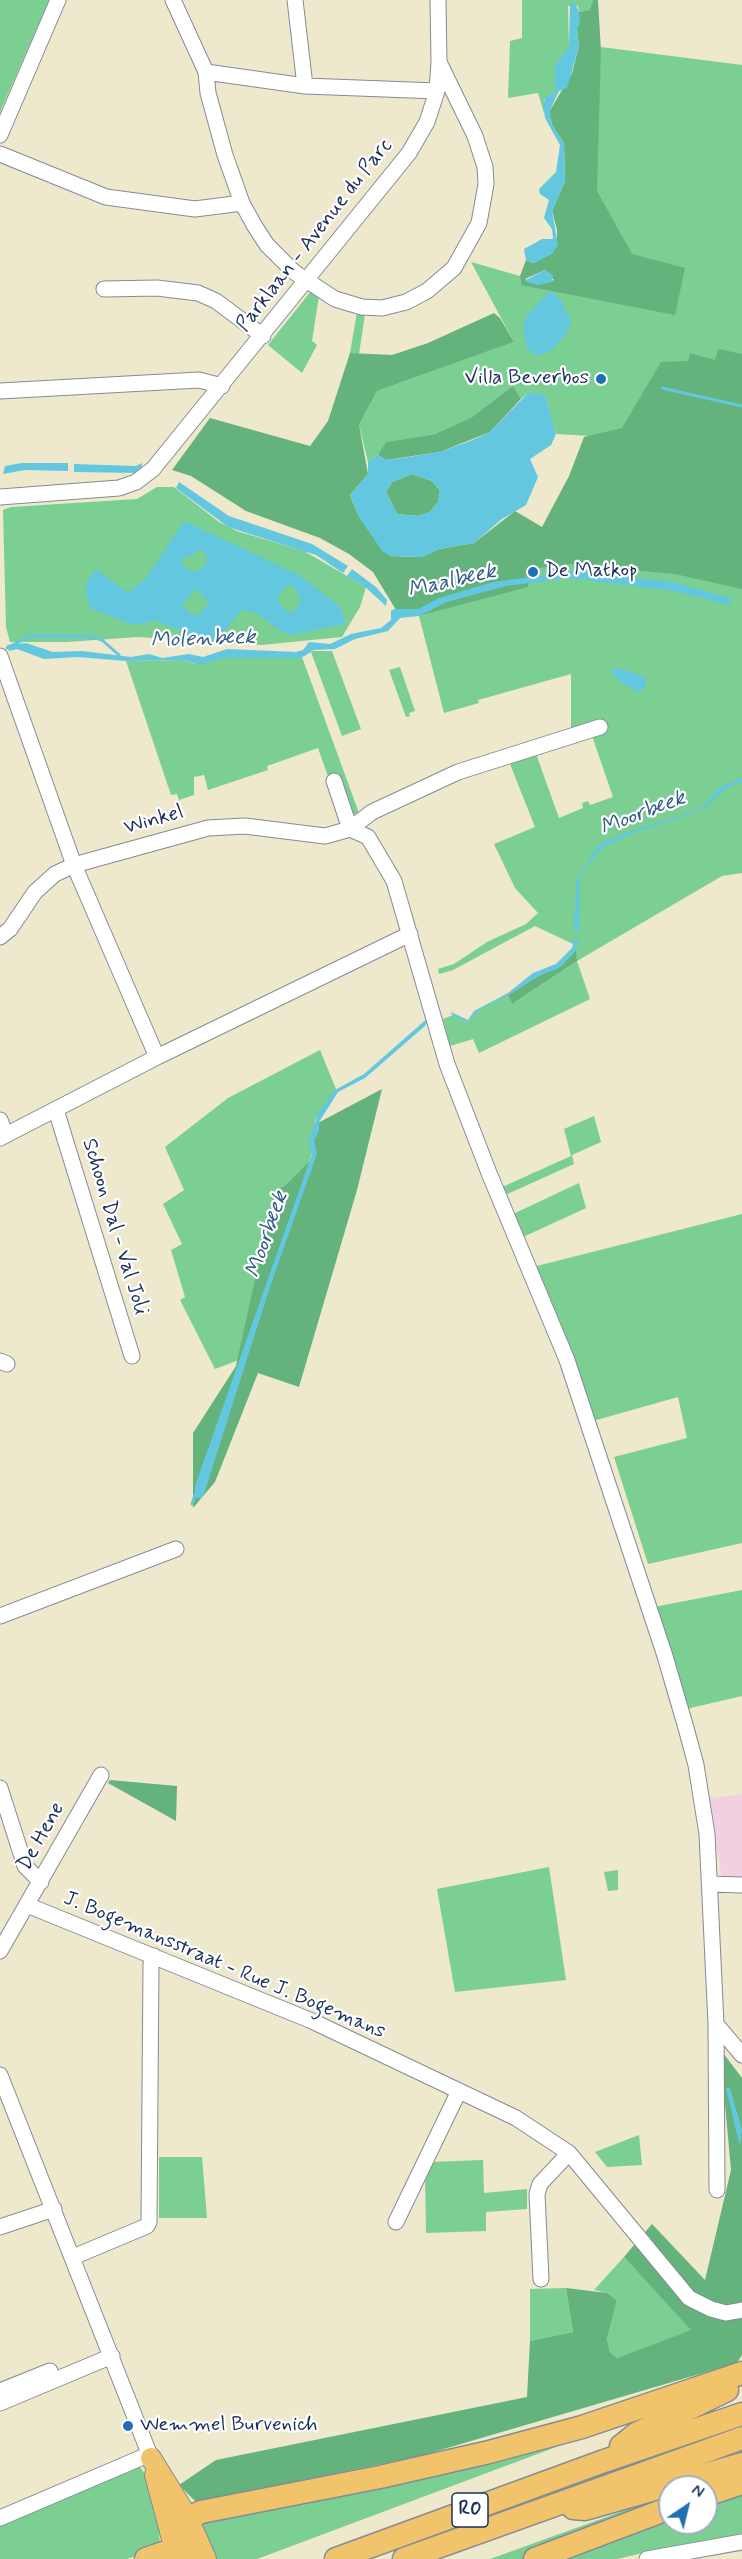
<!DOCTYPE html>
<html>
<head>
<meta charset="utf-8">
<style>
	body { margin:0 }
	#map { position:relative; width:742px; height:2559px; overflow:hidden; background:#eee8cc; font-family:Mynerve,sans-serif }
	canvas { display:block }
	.north { position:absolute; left:658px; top:2475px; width:60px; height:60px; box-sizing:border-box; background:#fff; border:2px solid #a4acbf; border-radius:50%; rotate:35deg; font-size:16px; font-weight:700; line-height:24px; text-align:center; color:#1b2f5e }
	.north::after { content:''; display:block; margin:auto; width:21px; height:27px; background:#1f6fb2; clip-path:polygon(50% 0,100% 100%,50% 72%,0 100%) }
</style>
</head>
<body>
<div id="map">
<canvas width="742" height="2559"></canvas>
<div class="north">N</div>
</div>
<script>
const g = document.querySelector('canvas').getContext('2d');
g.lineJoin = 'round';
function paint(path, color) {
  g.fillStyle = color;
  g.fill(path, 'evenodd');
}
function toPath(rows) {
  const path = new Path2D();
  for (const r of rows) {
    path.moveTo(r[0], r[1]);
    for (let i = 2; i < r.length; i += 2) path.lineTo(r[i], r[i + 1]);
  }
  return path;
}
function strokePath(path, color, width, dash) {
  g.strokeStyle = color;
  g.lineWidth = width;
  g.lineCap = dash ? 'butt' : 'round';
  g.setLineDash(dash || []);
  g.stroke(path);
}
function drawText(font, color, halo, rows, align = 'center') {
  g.font = font + ' Mynerve,sans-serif';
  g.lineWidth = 4.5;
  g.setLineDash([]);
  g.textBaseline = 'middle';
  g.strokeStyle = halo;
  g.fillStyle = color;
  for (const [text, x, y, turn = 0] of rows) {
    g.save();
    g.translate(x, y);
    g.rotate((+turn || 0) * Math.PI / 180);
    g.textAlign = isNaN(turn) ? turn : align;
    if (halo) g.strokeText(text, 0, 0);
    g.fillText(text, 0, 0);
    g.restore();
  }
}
const built = toPath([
	[742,1794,742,1879,722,1877,708,1799]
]);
const green = toPath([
	[0,0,49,0,0,112],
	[522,0,593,0,591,10,579,12,578,6,568,6,569,47,555,92,544,100,544,113,538,93,508,98,510,41,522,38],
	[601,47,742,65,742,873,722,876,577,961,590,999,479,1053,473,1039,450,1046,443,1019,453,1015,467,1022,477,1010,508,995,512,1004,577,961,573,944,535,926,453,970,439,974,438,969,454,964,487,942,526,924,538,913,515,888,494,844,535,827,508,759,535,751,559,818,583,808,582,803,588,801,590,805,613,797,591,733,571,732,571,674,478,700,479,703,444,713,419,616,474,579,543,567,590,436,556,434,545,396,528,393,521,399,513,386,472,417,435,434,387,442,378,455,368,462,359,425,377,391,514,342,471,262,520,276,521,285,598,276,594,219],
	[311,291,319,296,312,341,317,345,302,373,268,345],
	[357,312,365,314,359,354,350,353],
	[157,487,174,487,219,522,237,531,304,551,366,587,360,607,342,637,261,645,138,637,67,642,10,642,6,627,3,510,11,507,137,499],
	[313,651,332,651,361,729,342,736,311,652],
	[302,657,359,813,350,815,330,782,318,748,267,766,268,770,208,790,204,775,194,777,194,795,179,800,177,794,171,795,126,661,184,660,195,664,224,658],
	[400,667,415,711,409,713,410,716,406,717,389,670],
	[320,1050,336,1089,315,1120,312,1153,239,1360,215,1369,180,1300,185,1297,171,1250,182,1244,163,1204,184,1190,165,1147,228,1098],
	[594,1116,601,1142,572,1155,574,1164,503,1196,500,1188,571,1156,564,1129],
	[579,1183,586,1208,521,1238,511,1215],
	[742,1214,742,1543,648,1564,614,1457,687,1438,678,1397,593,1421,533,1267],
	[742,1590,742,1696,686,1709,654,1607],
	[549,1867,566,1980,455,1992,437,1889],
	[618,1870,618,1890,608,1891,604,1872],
	[639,2135,642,2165,607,2167,595,2152],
	[159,2157,202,2157,207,2218,159,2218],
	[483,2160,484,2193,527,2189,527,2209,486,2212,486,2231,426,2233,425,2171,428,2162],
	[624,2257,692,2330,617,2358,610,2352,607,2339,617,2300,607,2293,594,2290],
	[566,2288,573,2332,530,2341,530,2289],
	[607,2428,257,2559,214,2559,197,2520],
	[138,2464,147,2477,158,2518,160,2545,157,2548,127,2559,0,2559,0,2526],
	[742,2492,742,2537,665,2548,617,2559,570,2559,670,2520,670,2523,706,2523,706,2505],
	[670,2494,670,2503,525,2559,490,2559]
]);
const forest = toPath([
	[593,0,598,0,601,51,597,191,632,254,685,268,675,315,521,285,520,276,526,260,534,263,545,257,557,239,557,230,552,211,565,181,564,143,552,125,549,112,572,73,579,46,577,29,579,12,590,10],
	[545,270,554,280,538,285,525,279],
	[494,313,500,318,514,342,377,391,359,425,368,474,350,495,358,515,373,537,390,556,422,557,439,549,474,543,515,511,542,527,569,476,584,437,622,428,661,362,688,361,690,353,715,360,718,349,742,354,742,589,675,574,570,564,532,569,528,587,418,616,396,610,373,572,349,554,320,538,246,511,191,476,172,470,210,418,310,446,328,421,350,353,392,355,428,343],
	[513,386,521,399,490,432,440,452,386,460,378,455,386,442,435,434,472,417],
	[412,474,432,481,440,491,438,502,430,512,418,516,397,514,386,492,392,482],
	[576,950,577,961,512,1004,508,995,540,975,561,966],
	[382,1089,357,1190,299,1387,258,1373,215,1482,193,1508,193,1433,236,1366,275,1189,284,1187,312,1159,314,1125],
	[110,1780,177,1786,176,1821,108,1783],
	[720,2049,742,2078,742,2355,737,2363,420,2456,196,2502,179,2485,216,2460,527,2397,530,2341,573,2332,566,2288,607,2293,617,2300,607,2339,610,2352,617,2358,691,2330,624,2257,652,2224,705,2280,731,2170]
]);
const water = toPath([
	[570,3,575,3,579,12,580,24,577,29,579,46,567,88,559,91,549,112,552,125,564,143,565,181,552,211,558,245,552,254,534,263,526,260,524,249,542,239,553,239,552,229,544,218,549,200,540,194,539,189,556,172,560,145,545,118,543,104,546,97,555,92,555,66,569,47],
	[545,270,553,275,552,282,538,285,524,281],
	[550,291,561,300,571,321,568,331,553,349,537,356,527,348,523,325,528,314],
	[528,393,545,395,556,434,551,445,530,459,538,477,526,505,502,519,474,543,439,549,422,557,390,556,382,551,358,515,350,495,368,474,368,462,378,455,386,460,402,458,440,452,470,441,490,432],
	[412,474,432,481,440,491,438,502,430,512,418,516,397,514,386,492,392,482],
	[22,463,68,463,68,471,25,470,3,474,5,466],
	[142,463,141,473,74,472,74,464,136,466],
	[179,482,229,516,312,544,348,566,343,573,316,555,228,527,176,488],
	[184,521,299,575,339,606,346,621,343,624,292,635,281,631,257,613,242,610,221,635,214,638,193,636,155,620,137,625,128,623,92,609,87,599,86,584,96,569,128,593,147,577],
	[201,550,205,553,207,560,203,568,194,571,185,569,181,560],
	[289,585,295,587,301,600,294,612,288,612,278,602,279,594],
	[196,589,209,603,198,615,190,614,182,605],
	[352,569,376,587,387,600,386,606,364,586,347,576],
	[575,571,673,582,733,599,730,605,674,591,568,578,506,586,447,602,419,616,400,618,388,631,355,639,335,649,314,650,301,658,224,658,199,665,184,660,126,661,78,657,44,659,17,649,9,651,7,645,26,643,53,652,82,651,131,657,149,654,162,658,189,654,203,657,227,649,296,652,303,650,309,642,330,644,351,634,381,628,391,620,391,611,394,609,418,609,439,598,493,582],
	[614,667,646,677,646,687,639,692,623,684,612,673],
	[742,778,742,782,726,788,702,810,626,836,600,849,580,876,579,932,575,932,574,919,577,879,598,845,619,835,701,809,719,788],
	[575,938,579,940,576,950,559,968,540,975,507,996,482,1008,467,1022,452,1015,451,1012,468,1020,474,1011,508,993,533,973,556,964,572,948],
	[429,1017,425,1026,365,1078,338,1092,319,1122,319,1131,314,1140,317,1154,270,1287,204,1494,201,1499,195,1497,195,1486,312,1154,309,1142,318,1113,335,1090,364,1074],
	[726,2088,730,2088,742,2130,740,2147]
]);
const stream = toPath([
	[662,388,742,406],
	[7,648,30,636,91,637,102,640,119,655],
	[192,1504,195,1495]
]);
const minor = toPath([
	[173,0,206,72,208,93,225,155,242,203,254,225,267,245,294,272,335,299,362,307,382,308,406,302,427,291,454,268,479,223,486,184,485,167,475,136,439,62],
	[295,0,305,86],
	[206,72,305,86,437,91],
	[0,135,58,0],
	[0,154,106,197,195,209,242,203],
	[104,289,157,288,198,293,216,301,263,336],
	[0,391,199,380,222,386],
	[0,497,119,488,136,482,153,469,409,153,427,122,437,91,439,62,438,0],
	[0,656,74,865,157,1057],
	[334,781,350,829],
	[350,829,368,837,394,881,447,1064,489,1173,567,1360,665,1656,686,1728,696,1765,707,1834,716,2024,717,2190],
	[0,937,10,929,35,892,55,874,74,865,208,828,245,826,325,836,350,829,372,812,458,772,600,727],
	[56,1110,132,1356],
	[0,1120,6,1135],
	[0,1138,157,1057,410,934],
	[0,1361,7,1364],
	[0,1616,176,1549],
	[0,1788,25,1866,41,1882],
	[710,1884,742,1885],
	[27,1905,312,2021,516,2118,569,2153,689,2298,711,2309,726,2313,742,2310],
	[0,1951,101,1775],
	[716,2024,742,2055],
	[0,2075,151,2458],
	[396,2222,459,2091],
	[0,2227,54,2209],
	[73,2257,147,2226,149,2222,151,1964,154,1956],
	[541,2279,537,2194,540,2184,569,2153],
	[0,2391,50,2371],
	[0,2403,112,2356],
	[0,2518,150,2454],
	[647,2559,742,2542]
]);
const major = toPath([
	[151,2458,188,2518,206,2559],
	[155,2475,176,2554]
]);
const highway = toPath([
	[621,2446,636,2434,727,2390],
	[706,2495,742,2483],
	[573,2508,585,2509,742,2464],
	[175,2549,179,2532,188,2518,201,2512,380,2477,485,2453,582,2427,742,2373],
	[146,2559,175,2549,188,2550,203,2559],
	[336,2559,604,2461,742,2414],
	[404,2559,742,2438],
	[535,2559,670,2508]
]);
const markers = [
	[601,379,6,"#1f6fb2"],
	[533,572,6,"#1f6fb2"],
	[128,2426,6,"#1f6fb2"]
];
const shields = [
	[470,2510,36]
];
const shieldNames = [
	["R0",470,2510]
];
const streetNames = [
	["Parklaan - Avenue du Parc",315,236,-52],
	["Winkel",154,821,-16],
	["Schoon Dal - Val Joli",114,1227,73],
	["De Hene",42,1837,-61],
	["J. Bogemansstraat - Rue J. Bogemans",224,1966,23]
];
const poiNames = [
	["Villa Beverbos",589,379,"right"],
	["De Matkop",545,572],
	["Wemmel Burvenich",140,2426]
];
const waterNames = [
	["Maalbeek",452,582,-13],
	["Molenbeek",203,640,-2],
	["Moorbeek",643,814,-21],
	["Moorbeek",268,1235,-71]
];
paint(built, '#f2cfe1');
paint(green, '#7bcf92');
paint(forest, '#64b27c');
paint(water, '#62c7df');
strokePath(stream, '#62c7df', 3);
strokePath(minor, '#848c95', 17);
strokePath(major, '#848c95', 22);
strokePath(highway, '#848c95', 25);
strokePath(minor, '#fff', 15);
strokePath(major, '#f1c36a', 20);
strokePath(highway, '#f1c36a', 22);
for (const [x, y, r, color] of markers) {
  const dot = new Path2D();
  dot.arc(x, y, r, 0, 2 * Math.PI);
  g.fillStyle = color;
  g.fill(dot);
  strokePath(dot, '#fff', 2);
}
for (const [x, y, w] of shields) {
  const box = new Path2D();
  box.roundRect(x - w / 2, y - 17, w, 34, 4.5);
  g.fillStyle = '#fff';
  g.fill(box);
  strokePath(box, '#1b2f5e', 1.5);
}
drawText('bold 20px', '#1b2f5e', null, shieldNames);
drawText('21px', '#1b2f5e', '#fff', streetNames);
drawText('21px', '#1b2f5e', '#fff', poiNames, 'left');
drawText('italic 22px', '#305d85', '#fff', waterNames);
</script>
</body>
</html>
